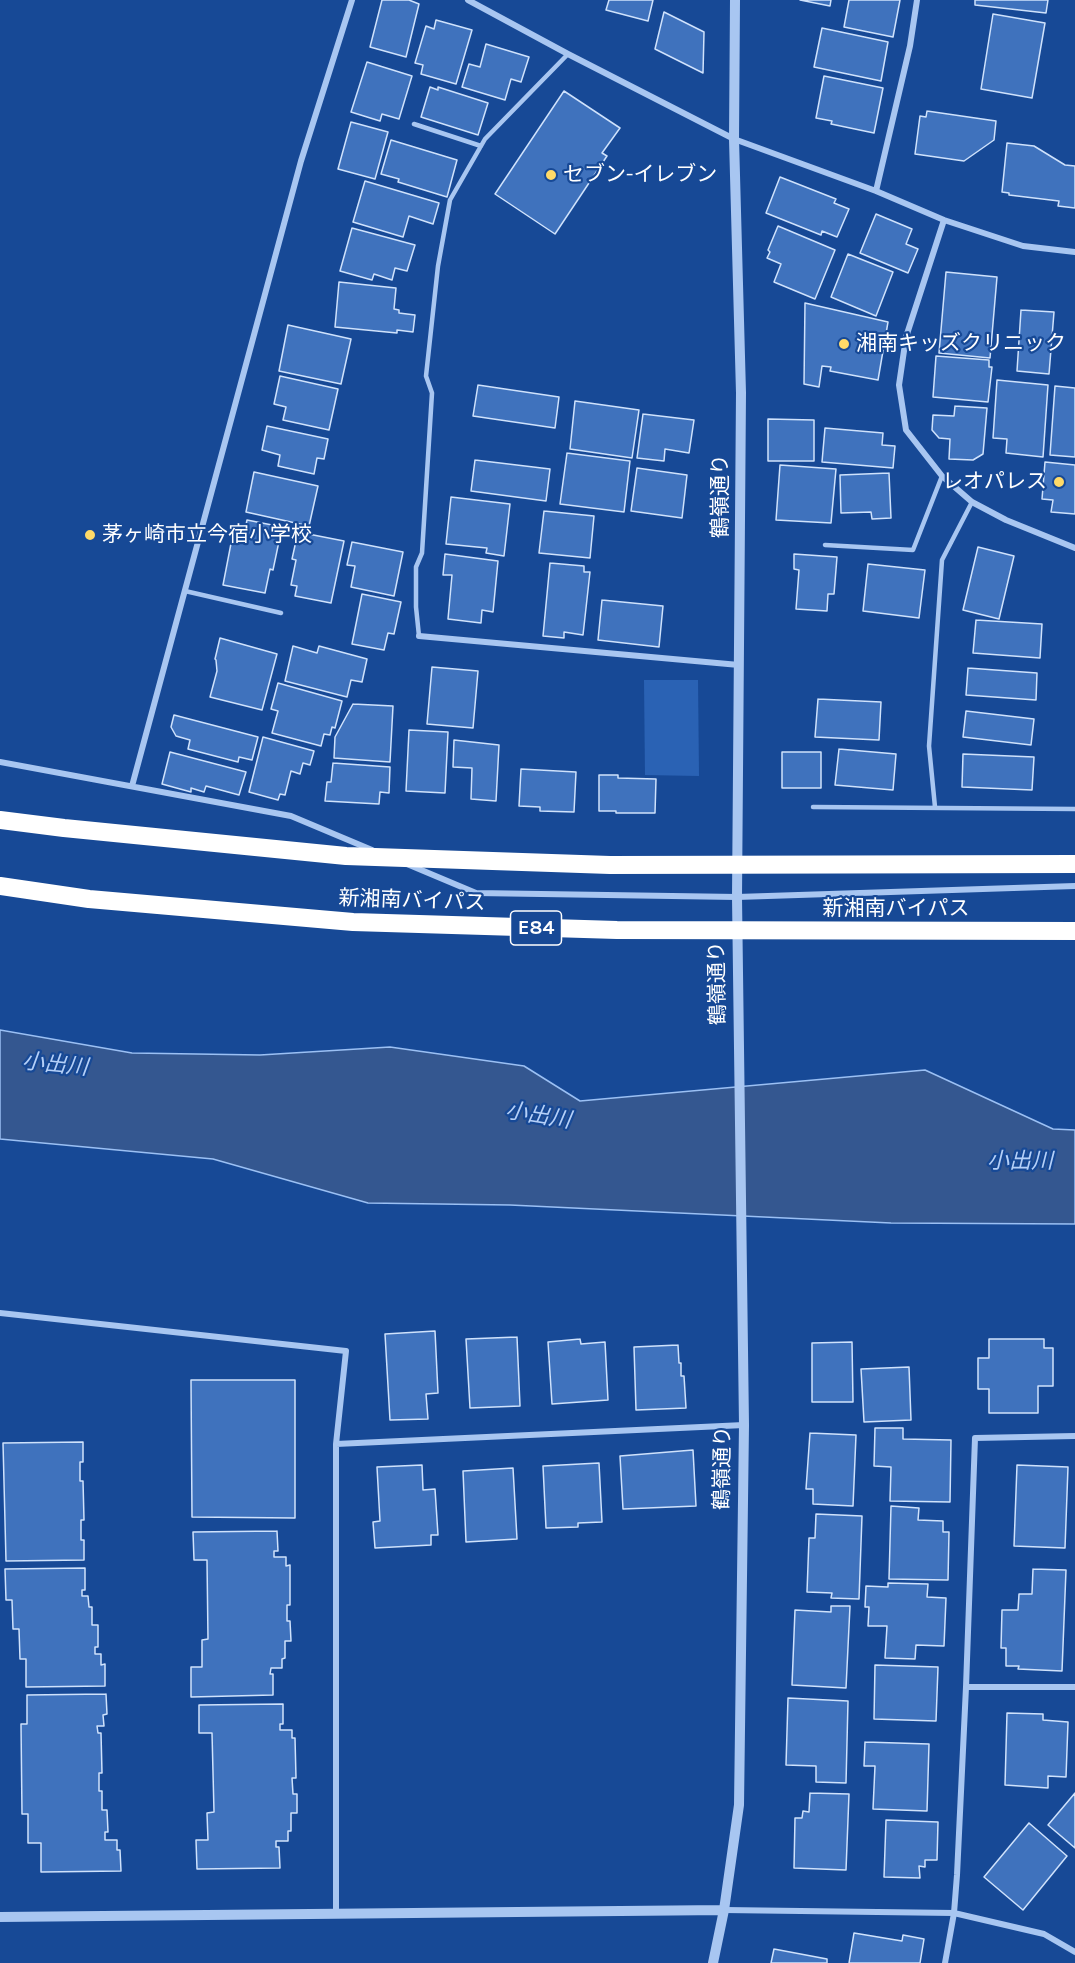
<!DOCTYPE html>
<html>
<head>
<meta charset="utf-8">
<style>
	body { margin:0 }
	canvas { display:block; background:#174996 }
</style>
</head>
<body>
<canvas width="1075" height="1963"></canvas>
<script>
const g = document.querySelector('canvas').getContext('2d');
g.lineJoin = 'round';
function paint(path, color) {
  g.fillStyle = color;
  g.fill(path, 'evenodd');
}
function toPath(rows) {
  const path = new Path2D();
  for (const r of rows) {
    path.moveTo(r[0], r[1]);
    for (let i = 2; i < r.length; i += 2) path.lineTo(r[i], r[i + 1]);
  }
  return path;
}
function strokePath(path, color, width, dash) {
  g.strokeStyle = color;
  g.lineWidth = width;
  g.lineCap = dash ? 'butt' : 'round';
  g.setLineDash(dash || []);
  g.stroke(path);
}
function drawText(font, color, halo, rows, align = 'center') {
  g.font = font + ' Karla,"Noto Sans JP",sans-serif';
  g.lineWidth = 4.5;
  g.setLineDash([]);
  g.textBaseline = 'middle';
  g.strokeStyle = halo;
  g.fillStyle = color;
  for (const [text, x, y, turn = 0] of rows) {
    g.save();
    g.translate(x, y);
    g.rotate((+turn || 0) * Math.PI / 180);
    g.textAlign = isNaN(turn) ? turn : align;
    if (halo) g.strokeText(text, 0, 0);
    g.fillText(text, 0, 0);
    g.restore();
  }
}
const green = toPath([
	[644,680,698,680,699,776,645,775]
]);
const water = toPath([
	[0,1030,132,1053,260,1055,390,1047,524,1066,580,1101,925,1070,1053,1129,1075,1130,1075,1224,891,1223,510,1205,368,1203,213,1159,0,1139,0,1030]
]);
const building = toPath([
	[382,0,409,0,419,4,406,57,370,47,382,0],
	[609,0,653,0,648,21,606,10,609,0],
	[800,0,831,0,830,6,800,0],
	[849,0,900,0,893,37,844,27,849,0],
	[975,0,1048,0,1046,13,975,5,975,0],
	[664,12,704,32,703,73,655,49,664,12],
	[993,14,1045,23,1032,98,981,89,993,14],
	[436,20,472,30,456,84,421,74,423,65,415,63,426,26,434,29,436,20],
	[822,28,888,42,881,81,814,67,822,28],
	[486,44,529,57,521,82,511,79,505,100,462,87,469,64,480,67,486,44],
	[367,62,412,76,399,119,382,114,380,121,351,112,367,62],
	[824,76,883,88,874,133,831,124,832,121,816,118,824,76],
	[430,87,438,90,438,87,488,103,478,135,421,117,430,87],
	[564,91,620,128,602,153,607,156,555,234,495,194,564,91],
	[927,111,996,121,994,140,964,161,915,154,920,116,926,117,927,111],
	[351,122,388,132,375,179,338,169,351,122],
	[391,140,457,160,447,197,398,182,399,179,381,174,391,140],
	[1007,143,1034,146,1065,165,1075,166,1075,208,1058,206,1059,201,1009,195,1009,193,1002,192,1007,143],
	[780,177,836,199,834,203,849,209,837,237,822,231,821,235,766,213,780,177],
	[365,181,439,203,433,224,409,216,403,237,353,222,365,181],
	[876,214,912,229,906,244,918,249,908,273,860,253,876,214],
	[778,226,835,250,815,299,774,282,781,264,767,258,770,252,768,250,778,226],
	[352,228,415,245,407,271,395,268,392,280,374,274,372,280,340,271,352,228],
	[848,254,893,272,876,316,831,297,848,254],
	[946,272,997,277,990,358,939,353,946,272],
	[339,282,396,288,394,309,399,310,399,313,415,315,413,332,397,330,397,333,335,327,339,282],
	[805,303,888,322,878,380,830,371,831,367,822,366,819,387,804,384,805,303],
	[1021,310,1054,312,1049,374,1017,371,1021,310],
	[288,325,351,339,341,384,279,371,288,325],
	[936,356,989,360,989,367,992,367,988,402,933,397,936,356],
	[280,376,338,389,329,430,283,420,286,407,274,404,280,376],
	[997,380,1048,385,1043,457,1006,453,1007,439,993,438,997,380],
	[478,385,559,397,555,428,473,416,478,385],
	[1055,386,1075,388,1075,457,1050,455,1055,386],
	[575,401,639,410,632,458,570,449,575,401],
	[955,406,987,408,983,454,973,460,949,459,950,439,939,438,932,430,933,415,954,416,955,406],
	[643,414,694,420,689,453,665,449,664,461,637,458,643,414],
	[768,419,814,420,814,461,768,461,768,419],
	[267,426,328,439,324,459,317,458,314,474,278,466,280,455,262,450,267,426],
	[825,428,883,433,882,445,895,446,893,468,822,462,825,428],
	[567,453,630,461,624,512,560,504,567,453],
	[475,460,550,469,546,501,471,491,475,460],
	[1045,462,1075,465,1075,514,1051,512,1053,500,1042,499,1045,462],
	[780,465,836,469,831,523,776,520,780,465],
	[637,468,687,475,682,518,631,511,637,468],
	[254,472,318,486,309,526,246,512,254,472],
	[889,473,891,518,872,519,871,512,841,513,840,475,889,473],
	[451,497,510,504,504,556,486,553,487,548,446,544,451,497],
	[544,511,594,516,590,558,539,553,544,511],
	[247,520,282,527,273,570,270,569,265,593,223,585,234,528,245,530,247,520],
	[298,532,344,541,331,603,295,596,297,586,291,585,296,560,292,559,298,532],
	[352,542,403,552,394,596,351,587,355,566,347,565,352,542],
	[978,547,1014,556,999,619,963,610,978,547],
	[445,554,498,561,493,612,482,610,481,623,448,619,452,575,443,575,445,554],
	[794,554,837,557,834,594,828,594,827,611,796,609,799,570,794,569,794,554],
	[550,563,584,566,584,572,590,572,583,635,564,632,564,638,543,636,550,563],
	[868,564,925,570,919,618,863,611,868,564],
	[362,594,401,602,394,634,388,633,384,650,352,644,362,594],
	[602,600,663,606,659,647,598,640,602,600],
	[976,620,1042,624,1040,658,973,653,976,620],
	[220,638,277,654,262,710,210,697,217,671,216,660,215,659,220,638],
	[293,646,317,653,319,646,367,659,362,682,351,680,347,697,285,681,293,646],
	[432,667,478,671,473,728,427,724,432,667],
	[968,668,1037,673,1036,700,966,695,968,668],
	[278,683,342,701,335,728,332,727,330,735,324,734,321,746,272,733,278,711,271,709,278,683],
	[818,699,881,702,879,740,815,737,818,699],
	[353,704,393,706,390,762,334,758,335,737,353,704],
	[966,711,1034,719,1031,745,963,737,966,711],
	[174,715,258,737,252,760,239,757,238,762,188,749,190,740,176,736,171,727,174,715],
	[409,730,448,732,445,793,406,791,409,730],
	[263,737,314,751,310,765,303,763,300,774,291,771,285,795,280,794,278,800,249,792,263,737],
	[454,740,499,745,496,801,471,799,472,768,453,767,454,740],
	[839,749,896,754,893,790,835,785,839,749],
	[170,752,246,772,239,795,206,786,204,792,191,788,191,792,162,784,170,752],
	[782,752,821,752,821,788,782,788,782,752],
	[963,754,1034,757,1032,790,962,787,963,754],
	[333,763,390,767,389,793,380,792,379,804,325,801,327,782,331,782,333,763],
	[521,769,576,772,574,812,540,811,540,807,519,806,521,769],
	[599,775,618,775,618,778,656,779,655,813,616,813,616,811,599,811,599,775],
	[435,1331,438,1393,426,1394,428,1419,390,1420,385,1334,435,1331],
	[517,1337,520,1406,470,1408,466,1339,517,1337],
	[580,1339,581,1344,605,1342,608,1400,552,1404,548,1342,580,1339],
	[989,1339,1044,1339,1044,1348,1053,1348,1053,1386,1038,1386,1038,1413,989,1413,989,1389,978,1389,978,1358,989,1358,989,1339],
	[852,1342,853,1402,812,1402,812,1343,852,1342],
	[678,1345,679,1363,681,1363,681,1376,684,1376,686,1408,636,1410,634,1347,678,1345],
	[909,1367,911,1420,864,1422,861,1369,909,1367],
	[191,1380,295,1380,295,1518,192,1517,191,1380],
	[875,1428,903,1428,903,1439,951,1440,950,1502,890,1501,891,1467,874,1466,875,1428],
	[810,1433,856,1435,853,1506,813,1504,813,1489,806,1489,810,1433],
	[83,1442,83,1462,80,1462,80,1481,83,1481,84,1520,81,1520,81,1540,84,1540,84,1560,6,1561,3,1443,83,1442],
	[693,1450,696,1506,623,1509,620,1456,693,1450],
	[599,1463,602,1522,578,1523,578,1527,546,1528,543,1466,599,1463],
	[422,1465,423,1490,435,1489,438,1535,431,1535,431,1545,375,1548,373,1522,380,1521,377,1467,422,1465],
	[1017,1465,1068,1467,1065,1548,1014,1546,1017,1465],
	[513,1468,517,1539,466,1542,463,1471,513,1468],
	[891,1506,919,1508,918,1520,943,1521,943,1532,949,1532,948,1580,889,1579,891,1506],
	[816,1514,862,1516,859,1599,831,1598,832,1593,807,1592,809,1538,815,1538,816,1514],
	[277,1531,278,1551,274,1551,274,1557,286,1557,286,1566,290,1565,290,1605,287,1605,287,1621,290,1621,291,1641,285,1641,285,1658,282,1659,282,1668,271,1668,270,1674,273,1674,273,1695,191,1697,191,1667,202,1667,202,1640,208,1639,207,1560,194,1560,193,1532,277,1531],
	[85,1568,85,1590,82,1590,82,1596,88,1596,89,1607,92,1607,92,1625,98,1625,98,1647,95,1647,95,1654,101,1654,101,1665,105,1664,105,1686,26,1687,26,1659,20,1659,19,1629,13,1629,12,1600,6,1600,5,1569,85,1568],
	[1033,1569,1066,1570,1062,1671,1018,1669,1019,1666,1006,1666,1006,1648,1001,1648,1002,1610,1018,1610,1019,1594,1032,1594,1033,1569],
	[888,1583,928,1584,927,1597,946,1598,944,1646,916,1645,915,1659,885,1658,887,1626,868,1626,869,1607,865,1607,866,1586,888,1587,888,1583],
	[831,1606,850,1606,846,1688,792,1685,795,1610,831,1612,831,1606],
	[875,1665,938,1667,936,1721,874,1719,875,1665],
	[106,1694,107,1714,103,1715,104,1726,97,1726,98,1733,101,1733,102,1773,99,1773,99,1791,102,1791,102,1810,107,1810,108,1832,105,1832,105,1840,117,1840,117,1850,120,1850,121,1871,41,1872,41,1843,28,1843,28,1814,22,1814,21,1724,27,1724,27,1695,106,1694],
	[788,1698,848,1701,846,1783,816,1782,816,1766,786,1765,788,1698],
	[283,1704,283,1724,280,1724,280,1730,292,1730,292,1738,295,1738,296,1778,292,1778,293,1794,297,1794,297,1813,291,1813,291,1831,288,1831,288,1841,276,1841,276,1847,279,1847,280,1868,197,1869,196,1840,208,1840,207,1813,214,1812,212,1733,199,1733,199,1705,283,1704],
	[1007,1713,1043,1714,1043,1720,1068,1722,1066,1777,1048,1776,1048,1788,1005,1785,1007,1713],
	[865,1742,929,1744,927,1811,873,1809,875,1766,864,1766,865,1742],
	[810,1793,849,1794,846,1870,794,1868,795,1818,802,1818,803,1811,809,1812,810,1793],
	[1075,1793,1075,1848,1048,1825,1075,1793],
	[886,1820,938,1822,937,1860,925,1860,925,1867,919,1866,920,1878,884,1877,886,1820],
	[1029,1823,1067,1856,1023,1910,984,1877,1029,1823],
	[854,1933,902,1941,903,1935,924,1939,920,1963,849,1963,854,1933],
	[774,1949,827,1959,827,1963,771,1963,774,1949]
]);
const service = toPath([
	[414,124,481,146],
	[825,545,913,550,942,476],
	[185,591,281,613],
	[419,636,416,607,416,567,422,553,432,393,426,376,438,266,450,200,485,139,568,54],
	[813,807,1075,809],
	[935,807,929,746,942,560,972,502]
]);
const minor = toPath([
	[468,0,568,54,734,139,876,191,944,220,1023,246,1075,252],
	[876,191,910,46,917,0],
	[944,220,906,337,899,385,906,430,942,476,972,502,1006,520,1075,548],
	[419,636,739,665],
	[0,762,291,816,372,850],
	[132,786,301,161,352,0],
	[407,864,476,893,737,897,1075,886],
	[0,1313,346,1351,336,1444,336,1913],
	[336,1444,744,1425],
	[966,1687,1075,1687],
	[724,1910,954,1913,1044,1934,1075,1952],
	[945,1963,954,1913,957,1875,966,1687,975,1438,1075,1436]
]);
const tertiary = toPath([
	[0,1917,724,1910],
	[713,1963,724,1910,739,1805,744,1425,737,897,741,393,734,139,735,0]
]);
const motorwayBridge = toPath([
	[0,820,64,828,346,856,610,865,1075,864],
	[0,886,89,899,353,922,617,930,1075,931]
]);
const markers = [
	[551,175,6,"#ffda68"],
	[844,344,6,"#ffda68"],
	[1059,482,6,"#ffda68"],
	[90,535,6,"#ffda68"]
];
const shields = [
	[536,928,51]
];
const shieldNames = [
	["E84",536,928]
];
const poiNames = [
	["セブン-イレブン",563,175],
	["湘南キッズクリニック",856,344],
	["レオパレス",1047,482,"right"],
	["茅ヶ崎市立今宿小学校",102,535]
];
const streetNames = [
	["鶴嶺通り",721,496,-90],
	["新湘南バイパス",412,901,2],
	["新湘南バイパス",896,909],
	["鶴嶺通り",718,983,-91],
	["鶴嶺通り",723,1468,-89]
];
const waterNames = [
	["小出川",55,1065,6],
	["小出川",538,1116,9],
	["小出川",1020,1162]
];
paint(green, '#2a62b4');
paint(water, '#345790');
strokePath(water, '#9bc0f4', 1.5);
paint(building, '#3f72bd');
strokePath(building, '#cfe2fc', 1.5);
strokePath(service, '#a8c6f1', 4.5);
strokePath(minor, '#a8c6f1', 6);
strokePath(tertiary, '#a8c6f1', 10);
strokePath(motorwayBridge, '#fff', 18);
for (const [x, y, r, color] of markers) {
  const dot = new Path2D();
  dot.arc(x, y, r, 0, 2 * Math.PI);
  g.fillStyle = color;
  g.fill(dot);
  strokePath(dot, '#174996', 2);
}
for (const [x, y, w] of shields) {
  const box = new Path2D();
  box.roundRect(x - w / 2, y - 17, w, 34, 4.5);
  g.fillStyle = '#174996';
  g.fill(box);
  strokePath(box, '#fff', 1.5);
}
drawText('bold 20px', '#fff', null, shieldNames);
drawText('21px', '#fff', '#174996', poiNames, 'left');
drawText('21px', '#fff', '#174996', streetNames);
drawText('italic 22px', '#b5d0f8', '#174996', waterNames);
</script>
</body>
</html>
